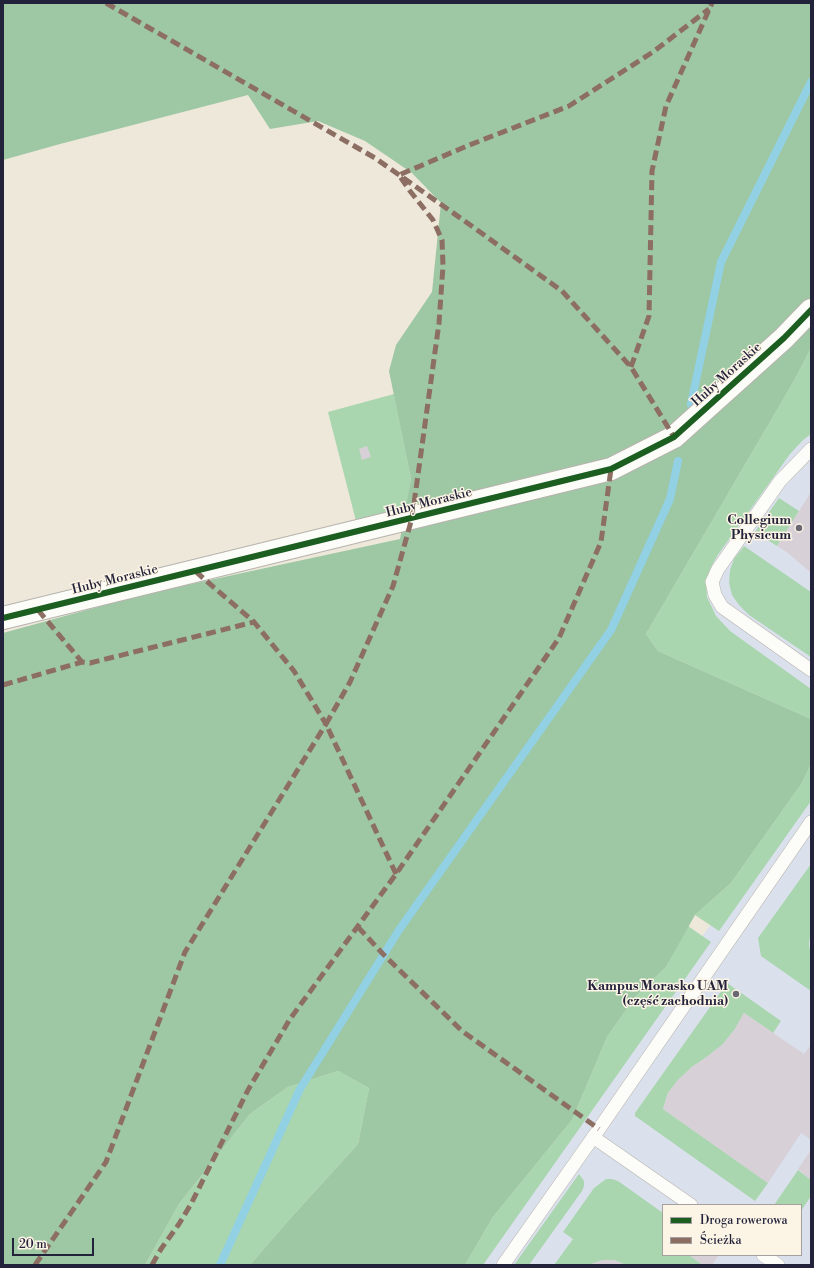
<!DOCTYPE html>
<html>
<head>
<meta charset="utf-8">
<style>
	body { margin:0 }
	#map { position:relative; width:814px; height:1268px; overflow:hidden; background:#ede8da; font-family:"Libre Bodoni",serif }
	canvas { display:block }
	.frame { position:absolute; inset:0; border:4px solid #22223b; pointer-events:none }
	.legend { position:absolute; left:662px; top:1204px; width:140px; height:52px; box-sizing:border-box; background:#fcf5e5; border:1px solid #a5a1a1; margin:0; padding:5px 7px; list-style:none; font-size:12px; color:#22223b }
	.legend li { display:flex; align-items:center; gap:8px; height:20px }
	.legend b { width:20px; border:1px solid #a5a1a1 }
	.scale { position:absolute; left:12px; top:1238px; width:82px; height:18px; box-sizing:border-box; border:2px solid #22223b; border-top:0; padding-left:5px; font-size:12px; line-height:14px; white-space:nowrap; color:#22223b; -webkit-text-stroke:3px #fcf5e5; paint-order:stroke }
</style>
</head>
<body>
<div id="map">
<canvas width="814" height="1268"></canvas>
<div class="frame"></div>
<ul class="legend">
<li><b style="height:5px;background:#1b5e20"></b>Droga rowerowa</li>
<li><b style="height:5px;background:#8d6e63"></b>Ścieżka</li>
</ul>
<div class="scale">20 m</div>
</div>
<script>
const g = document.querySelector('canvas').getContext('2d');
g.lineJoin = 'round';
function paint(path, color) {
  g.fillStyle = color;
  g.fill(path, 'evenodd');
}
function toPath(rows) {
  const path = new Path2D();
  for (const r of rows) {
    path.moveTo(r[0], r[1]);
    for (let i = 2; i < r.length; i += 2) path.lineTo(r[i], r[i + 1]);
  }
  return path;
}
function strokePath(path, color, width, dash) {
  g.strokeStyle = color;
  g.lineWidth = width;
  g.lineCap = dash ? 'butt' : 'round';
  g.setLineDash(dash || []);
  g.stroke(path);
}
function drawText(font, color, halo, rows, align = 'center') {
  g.font = font + ' "Libre Bodoni",serif';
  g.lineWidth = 3;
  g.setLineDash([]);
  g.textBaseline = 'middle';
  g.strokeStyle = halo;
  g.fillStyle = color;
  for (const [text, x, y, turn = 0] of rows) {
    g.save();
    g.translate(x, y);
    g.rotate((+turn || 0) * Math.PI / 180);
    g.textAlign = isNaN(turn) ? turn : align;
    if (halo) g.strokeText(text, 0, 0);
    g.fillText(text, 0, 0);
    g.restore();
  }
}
const built = toPath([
	[811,364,811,706,674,612],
	[811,783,811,1265,469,1265],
	[663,1205,801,1205,801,1255,663,1255]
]);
const green = toPath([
	[811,348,811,434,803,440,790,454,717,556,710,569,706,583,707,597,716,616,730,631,811,689,811,719,658,651,646,634,795,379],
	[394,394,411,479,406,511,356,521,328,412],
	[779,498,799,511,777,546,755,532],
	[744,546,811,592,811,657,749,615,739,605,732,595,729,583,730,570,734,559],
	[811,764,811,801,719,931,695,915,731,883,802,783],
	[811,864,811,928,809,944,811,958,811,991,761,956,758,938],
	[688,926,711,942,483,1265,465,1265,493,1217,572,1120,607,1037,636,996,666,967],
	[727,983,781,1021,773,1033,744,1013,735,1029,723,1044,708,1056,692,1067,678,1080,668,1093,663,1109,768,1183,755,1201,635,1116,635,1113],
	[338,1071,369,1088,358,1144,287,1222,250,1265,145,1265,179,1204,250,1114,288,1087],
	[798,1170,811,1180,811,1196,801,1211,801,1205,774,1205],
	[579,1174,584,1181,584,1186,582,1191,529,1265,514,1265],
	[606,1179,612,1179,618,1181,663,1213,663,1255,689,1255,703,1265,626,1265,614,1260,603,1260,589,1265,554,1265,573,1239,563,1232,594,1188]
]);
const forest = toPath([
	[3,3,811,3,811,348,795,379,646,634,658,651,811,719,811,764,802,783,731,883,695,915,666,967,636,996,607,1037,572,1120,493,1217,465,1265,250,1265,287,1222,358,1144,369,1088,338,1071,288,1087,250,1114,179,1204,145,1265,3,1265,3,633,145,594,400,539,411,479,389,371,396,345,432,292,441,203,412,173,365,141,318,121,270,129,248,95,60,144,3,160]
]);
const stream = toPath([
	[691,404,721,262,811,82],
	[220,1265,300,1089,399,930,611,630,670,499,678,461]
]);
const building = toPath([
	[367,446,371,457,362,460,359,449],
	[811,492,811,573,788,553,777,546],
	[744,1013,804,1054,811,1045,811,1140,801,1133,768,1183,663,1109,668,1093,678,1080,692,1067,708,1056,723,1044,735,1029],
	[811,1150,811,1180,798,1169],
	[689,1255,719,1255,712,1265,703,1265],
	[603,1260,614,1260,626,1265,588,1265]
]);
const service = toPath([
	[811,449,780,481,718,569,712,582,715,595,722,607,811,670],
	[593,1137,691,1205],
	[763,1255,778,1265],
	[503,1265,599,1129,811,822]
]);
const minor = toPath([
	[3,618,611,469,674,437,784,338,811,310]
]);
const quiet = toPath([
	[106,3,375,158,466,222,562,291,631,367,674,437],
	[631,367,649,316,652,171,666,106,712,3],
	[38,610,82,662],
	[3,685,82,662,90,663,254,622],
	[396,874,326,724,350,682,393,586,412,518,439,323,443,266,442,240,433,220,410,191,399,175,467,146,569,106,653,52,709,9],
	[358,927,383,954,462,1031,599,1129],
	[35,1265,106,1162,185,952,326,724,294,671,254,622,195,571],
	[152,1265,161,1249,179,1224,191,1204,248,1090,290,1019,396,874,559,638,601,542,611,469]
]);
const cycleway = toPath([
	[3,618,611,469,674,437,784,338,811,310]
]);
const markers = [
	[799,528,4,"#696773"],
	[736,994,4,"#696773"]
];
const streetNames = [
	["Huby Moraskie",727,375,-42],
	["Huby Moraskie",429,503,-14],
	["Huby Moraskie",115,580,-14]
];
const poiNames = [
	["Collegium",791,521],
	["Physicum",791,536],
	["Kampus Morasko UAM",728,987],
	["(część zachodnia)",728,1002]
];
paint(built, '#dbe1ec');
paint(green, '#a9d6af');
paint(forest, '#9ec7a4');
strokePath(stream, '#92d0e4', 8);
paint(building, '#d8d0d7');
strokePath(service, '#b7b3ad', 14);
strokePath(minor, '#b7b3ad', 24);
strokePath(service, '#fcfcf9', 13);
strokePath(minor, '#fcfcf9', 22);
strokePath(quiet, '#8d6e63', 5, [10, 5]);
strokePath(cycleway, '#1b5e20', 6);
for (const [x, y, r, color] of markers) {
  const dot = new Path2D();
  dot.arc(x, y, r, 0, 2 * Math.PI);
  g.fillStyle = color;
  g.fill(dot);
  strokePath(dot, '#fcf5e5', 1.5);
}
drawText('13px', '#22223b', '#fcf5e5', streetNames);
drawText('bold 13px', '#22223b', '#fcf5e5', poiNames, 'right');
</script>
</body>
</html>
